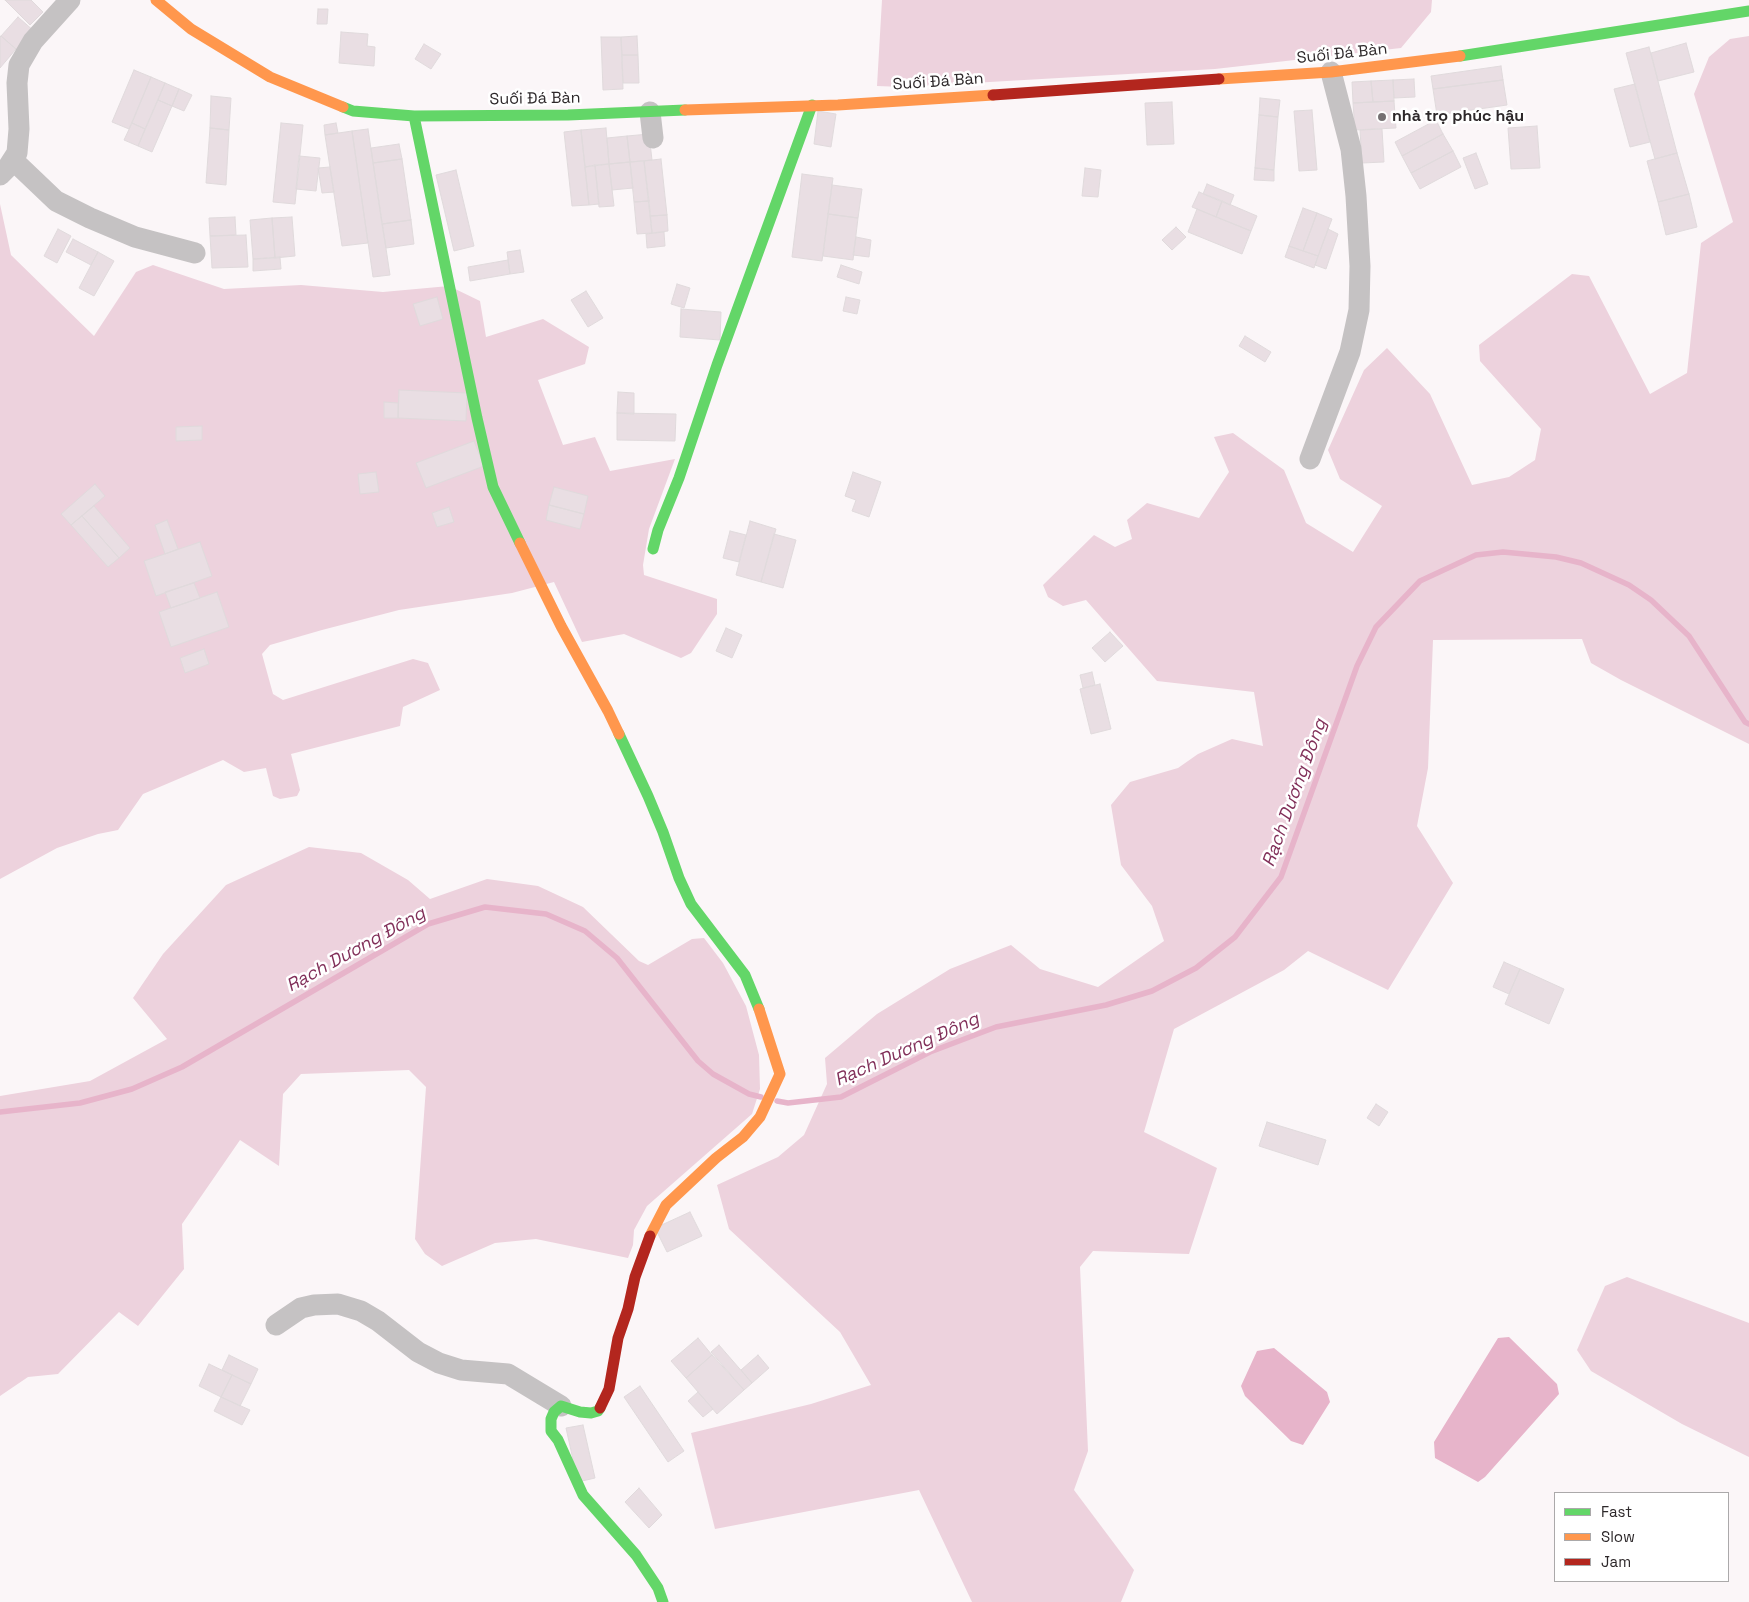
<!DOCTYPE html>
<html>
<head>
<meta charset="utf-8">
<style>
	body { margin:0 }
	#map { position:relative; width:1749px; height:1602px; overflow:hidden; background:#fbf6f8; font-family:"Space Grotesk",sans-serif }
	canvas { display:block }
	.legend { position:absolute; left:1554px; top:1492px; width:175px; height:90px; box-sizing:border-box; background:#fff; border:1px solid #aba9aa; margin:0; padding:6px 9px; list-style:none; font-size:15px; color:#2d282a }
	.legend li { display:flex; align-items:center; gap:10px; height:25px }
	.legend b { width:25px; border:1px solid #aba9aa }
</style>
</head>
<body>
<div id="map">
<canvas width="1749" height="1602"></canvas>
<ul class="legend">
<li><b style="height:6px;background:#63d668"></b>Fast</li>
<li><b style="height:6px;background:#ff974d"></b>Slow</li>
<li><b style="height:6px;background:#b3261e"></b>Jam</li>
</ul>
</div>
<script>
const g = document.querySelector('canvas').getContext('2d');
g.lineJoin = 'round';
function paint(path, color) {
  g.fillStyle = color;
  g.fill(path, 'evenodd');
}
function toPath(rows) {
  const path = new Path2D();
  for (const r of rows) {
    path.moveTo(r[0], r[1]);
    for (let i = 2; i < r.length; i += 2) path.lineTo(r[i], r[i + 1]);
  }
  return path;
}
function strokePath(path, color, width, dash) {
  g.strokeStyle = color;
  g.lineWidth = width;
  g.lineCap = dash ? 'butt' : 'round';
  g.setLineDash(dash || []);
  g.stroke(path);
}
function drawText(font, color, halo, rows, align = 'center') {
  g.font = font + ' "Space Grotesk",sans-serif';
  g.lineWidth = 5;
  g.setLineDash([]);
  g.textBaseline = 'middle';
  g.strokeStyle = halo;
  g.fillStyle = color;
  for (const [text, x, y, turn = 0] of rows) {
    g.save();
    g.translate(x, y);
    g.rotate((+turn || 0) * Math.PI / 180);
    g.textAlign = isNaN(turn) ? turn : align;
    if (halo) g.strokeText(text, 0, 0);
    g.fillText(text, 0, 0);
    g.restore();
  }
}
const green = toPath([
	[882,0,1432,0,1431,12,1401,48,1215,69,903,87,877,86],
	[1749,36,1749,744,1621,680,1591,663,1582,639,1433,640,1428,768,1417,826,1453,883,1388,990,1308,951,1284,970,1174,1029,1144,1132,1217,1168,1189,1254,1093,1251,1080,1267,1088,1451,1074,1490,1134,1570,1121,1602,972,1602,919,1490,715,1529,691,1433,811,1404,871,1385,840,1332,729,1229,717,1185,778,1157,804,1135,827,1084,825,1058,877,1014,950,969,1011,945,1040,969,1098,987,1164,941,1152,906,1121,865,1111,805,1130,782,1178,768,1198,754,1232,739,1263,746,1254,692,1157,681,1086,600,1063,606,1048,597,1043,585,1094,535,1115,547,1132,539,1127,520,1147,503,1199,518,1229,472,1214,437,1233,433,1284,470,1306,523,1353,552,1382,506,1340,479,1328,450,1364,370,1387,348,1430,394,1472,485,1509,477,1535,460,1541,429,1480,361,1479,345,1572,274,1589,276,1650,394,1687,373,1701,243,1733,222,1694,94,1709,57,1730,39],
	[0,204,11,255,94,336,136,272,153,265,224,289,301,285,383,292,449,286,480,301,486,337,543,319,589,347,585,364,538,380,563,445,595,437,610,471,675,459,649,529,643,565,644,575,717,599,717,614,691,653,681,658,624,634,582,642,554,582,512,593,399,610,322,630,270,645,262,654,273,694,283,700,413,659,428,663,440,690,403,707,400,726,291,754,300,790,297,796,280,799,273,796,266,768,244,772,223,760,143,794,118,830,98,834,57,848,0,879],
	[309,847,361,853,408,880,430,899,487,879,538,886,583,907,639,961,648,965,692,939,704,938,723,963,746,1006,759,1055,760,1089,752,1114,647,1206,634,1230,633,1245,628,1258,536,1239,495,1243,442,1266,425,1254,415,1239,426,1087,409,1070,301,1074,283,1094,279,1166,240,1140,182,1224,184,1269,138,1326,119,1312,58,1374,28,1377,0,1396,0,1096,90,1081,167,1039,133,998,163,954,226,885],
	[1627,1277,1749,1323,1749,1457,1682,1424,1591,1371,1577,1350,1605,1286]
]);
const water = toPath([
	[1509,1337,1557,1384,1559,1394,1485,1477,1478,1482,1435,1458,1434,1442,1498,1338],
	[1274,1348,1327,1392,1330,1402,1303,1445,1291,1441,1245,1396,1241,1386,1257,1351]
]);
const stream = toPath([
	[777,1101,788,1103,841,1097,930,1052,996,1027,1106,1005,1152,991,1196,968,1235,937,1281,877,1357,666,1376,627,1420,581,1476,555,1503,552,1556,557,1581,563,1629,585,1651,600,1689,636,1745,722,1749,724],
	[0,1112,80,1103,132,1089,182,1067,428,924,485,907,546,914,585,931,617,958,698,1061,713,1074,749,1094,761,1097]
]);
const building = toPath([
	[5,0,31,0,43,12,30,25,5,0],
	[318,9,328,9,327,24,317,24,318,9],
	[18,17,35,32,18,51,1,36,18,17],
	[341,32,368,34,367,46,375,47,374,66,339,63,341,32],
	[1,36,16,49,0,68,0,37,1,36],
	[637,36,638,55,622,55,621,37,637,36],
	[601,37,621,37,623,89,603,90,601,37],
	[1686,43,1694,72,1658,81,1651,53,1686,43],
	[424,44,441,54,431,69,415,59,424,44],
	[1649,47,1677,153,1655,159,1626,53,1649,47],
	[622,55,638,55,639,83,623,83,622,55],
	[1501,66,1503,80,1433,89,1431,76,1501,66],
	[134,70,151,77,129,129,112,122,134,70],
	[151,77,165,83,145,129,132,123,151,77],
	[1414,79,1415,97,1394,98,1393,80,1414,79],
	[1393,80,1394,101,1373,102,1371,81,1393,80],
	[1503,80,1507,105,1437,115,1433,89,1503,80],
	[1371,81,1373,102,1353,103,1352,82,1371,81],
	[165,83,179,89,172,106,158,100,165,83],
	[1635,84,1650,142,1630,147,1614,89,1635,84],
	[179,89,192,95,184,111,172,106,179,89],
	[211,96,231,98,229,130,210,128,211,96],
	[1260,98,1280,100,1278,117,1259,115,1260,98],
	[158,100,172,106,152,152,138,146,158,100],
	[1394,101,1396,128,1355,130,1353,103,1394,101],
	[1172,102,1174,144,1147,145,1145,103,1172,102],
	[1312,110,1317,170,1299,171,1294,111,1312,110],
	[818,111,836,114,831,147,814,144,818,111],
	[1259,115,1278,117,1274,170,1255,168,1259,115],
	[1436,120,1443,134,1402,156,1395,142,1436,120],
	[132,123,145,129,138,146,124,140,132,123],
	[281,123,303,125,295,204,273,202,281,123],
	[336,123,338,133,325,135,324,125,336,123],
	[1537,126,1540,168,1511,169,1508,128,1537,126],
	[210,128,229,130,226,185,206,183,210,128],
	[606,128,609,164,585,167,581,130,606,128],
	[368,129,390,275,373,277,352,131,368,129],
	[1382,129,1384,162,1362,163,1360,130,1382,129],
	[581,130,589,205,572,206,564,132,581,130],
	[352,131,368,243,342,246,325,135,352,131],
	[649,134,652,160,630,162,627,136,649,134],
	[1443,134,1453,151,1411,173,1402,156,1443,134],
	[627,136,630,162,609,164,607,138,627,136],
	[399,144,402,159,373,163,371,148,399,144],
	[1453,151,1461,167,1420,189,1411,173,1453,151],
	[1476,153,1488,184,1475,189,1463,158,1476,153],
	[1677,153,1689,194,1658,202,1647,161,1677,153],
	[299,156,320,158,316,191,296,189,299,156],
	[402,159,411,220,382,224,373,163,402,159],
	[661,159,667,215,650,216,644,161,661,159],
	[644,161,649,201,634,202,630,162,644,161],
	[630,162,633,188,612,190,609,164,630,162],
	[609,164,614,206,599,207,595,165,609,164],
	[595,165,599,204,589,205,585,167,595,165],
	[330,167,334,192,322,193,318,168,330,167],
	[1085,168,1101,170,1098,197,1082,196,1085,168],
	[1255,168,1274,170,1274,181,1254,180,1255,168],
	[456,170,474,246,454,251,436,175,456,170],
	[802,174,833,178,822,261,792,257,802,174],
	[1207,184,1234,195,1230,205,1203,194,1207,184],
	[832,185,862,189,858,218,828,214,832,185],
	[1199,192,1222,201,1216,217,1192,207,1199,192],
	[1689,194,1697,227,1666,235,1658,202,1689,194],
	[649,201,652,233,637,234,634,202,649,201],
	[1222,201,1257,216,1251,231,1216,217,1222,201],
	[1303,208,1317,213,1303,251,1289,246,1303,208],
	[1197,209,1251,231,1242,254,1188,232,1197,209],
	[1317,213,1332,219,1318,256,1303,251,1317,213],
	[828,214,858,218,853,260,823,256,828,214],
	[667,215,668,231,652,233,650,216,667,215],
	[235,217,236,235,210,236,209,218,235,217],
	[292,217,295,256,275,258,272,218,292,217],
	[272,218,275,258,253,259,250,220,272,218],
	[411,220,414,244,386,248,382,224,411,220],
	[1176,227,1186,237,1172,250,1162,240,1176,227],
	[58,229,71,236,57,263,44,256,58,229],
	[1328,229,1338,234,1326,269,1315,265,1328,229],
	[664,232,665,246,647,248,646,234,664,232],
	[246,235,248,267,212,268,210,236,246,235],
	[856,237,871,240,869,257,853,255,856,237],
	[73,239,98,252,91,265,66,252,73,239],
	[1289,246,1318,256,1314,268,1285,257,1289,246],
	[520,250,524,272,510,274,507,252,520,250],
	[98,252,114,261,94,296,79,288,98,252],
	[280,257,281,269,253,271,253,259,280,257],
	[508,260,510,274,470,281,468,267,508,260],
	[841,265,862,272,859,284,837,277,841,265],
	[677,284,690,288,684,308,671,304,677,284],
	[586,291,603,318,588,327,571,300,586,291],
	[437,297,443,319,420,326,413,304,437,297],
	[846,297,860,300,857,314,843,311,846,297],
	[681,309,721,312,720,340,680,337,681,309],
	[1245,336,1271,352,1265,362,1239,346,1245,336],
	[399,390,467,393,466,421,398,418,399,390],
	[618,392,634,393,634,414,617,413,618,392],
	[384,402,398,403,398,418,384,418,384,402],
	[617,413,676,414,675,441,617,440,617,413],
	[202,426,202,440,176,441,176,427,202,426],
	[474,441,484,466,426,488,416,463,474,441],
	[376,472,379,492,360,494,358,474,376,472],
	[853,472,881,482,869,517,852,511,856,500,845,496,853,472],
	[95,484,105,496,71,525,61,514,95,484],
	[554,487,588,496,584,514,549,505,554,487],
	[549,505,584,514,580,529,546,520,549,505],
	[94,506,130,548,119,558,82,516,94,506],
	[449,507,454,522,437,527,432,513,449,507],
	[82,516,119,558,108,567,71,525,82,516],
	[167,520,178,549,165,554,155,525,167,520],
	[750,521,776,529,761,582,736,575,750,521],
	[730,531,746,535,739,562,723,558,730,531],
	[774,534,796,540,783,588,761,582,774,534],
	[200,542,212,576,156,596,144,561,200,542],
	[194,583,200,598,171,608,165,592,194,583],
	[217,592,229,627,171,647,159,612,217,592],
	[726,628,742,635,732,658,716,651,726,628],
	[1110,632,1123,646,1105,662,1092,648,1110,632],
	[204,649,209,664,185,673,180,658,204,649],
	[1092,672,1095,685,1083,688,1080,675,1092,672],
	[1100,684,1111,729,1091,734,1080,689,1100,684],
	[1504,962,1520,969,1509,994,1493,987,1504,962],
	[1520,969,1564,989,1549,1024,1505,1004,1520,969],
	[1376,1104,1388,1112,1379,1126,1367,1118,1376,1104],
	[1267,1122,1326,1140,1318,1165,1259,1146,1267,1122],
	[690,1212,702,1236,667,1252,655,1228,690,1212],
	[698,1338,712,1355,686,1378,671,1361,698,1338],
	[719,1345,752,1383,744,1390,711,1352,719,1345],
	[229,1355,258,1369,251,1384,222,1370,229,1355],
	[712,1355,744,1390,717,1414,686,1378,712,1355],
	[758,1355,769,1368,752,1383,741,1370,758,1355],
	[209,1364,232,1375,221,1397,199,1386,209,1364],
	[232,1375,251,1384,240,1406,221,1397,232,1375],
	[640,1386,684,1451,668,1462,624,1397,640,1386],
	[698,1392,713,1409,703,1417,688,1401,698,1392],
	[221,1397,250,1410,242,1425,214,1411,221,1397],
	[583,1425,595,1478,578,1482,566,1428,583,1425],
	[639,1488,662,1515,649,1528,625,1502,639,1488]
]);
const street = toPath([
	[650,112,653,138],
	[13,160,56,201,90,218,135,237,195,253],
	[0,175,8,167,17,153,19,129,17,83,19,65,33,41,70,0],
	[1310,459,1350,352,1359,310,1360,266,1356,196,1351,149,1331,72],
	[276,1325,301,1308,314,1305,338,1304,361,1311,378,1321,418,1352,439,1363,461,1370,508,1374,561,1406]
]);
const fast = toPath([
	[1460,56,1749,11],
	[343,107,353,111,414,116,568,115,685,110],
	[414,116,477,418,493,487,520,543],
	[653,549,658,530,679,478,717,365,812,105],
	[619,734,648,796,663,832,679,878,691,904,745,975,759,1009],
	[600,1408,598,1411,591,1413,580,1412,561,1406,554,1412,551,1419,551,1431,558,1440,583,1495,636,1555,658,1588,663,1602]
]);
const slow = toPath([
	[156,0,191,29,270,77,343,107],
	[1219,79,1331,72,1460,56],
	[685,110,838,105,993,95],
	[520,543,561,626,608,711,619,734],
	[650,1236,666,1205,716,1158,743,1137,760,1117,780,1074,759,1009]
]);
const jam = toPath([
	[993,95,1219,79],
	[600,1408,609,1389,618,1338,628,1309,635,1277,650,1236]
]);
const markers = [
	[1382,117,5,"#757072"]
];
const streetNames = [
	["Suối Đá Bàn",1342,54,-6],
	["Suối Đá Bàn",938,82,-4],
	["Suối Đá Bàn",535,99,-1]
];
const poiNames = [
	["nhà trọ phúc hậu",1392,117]
];
const waterNames = [
	["Rạch Dương Đông",1295,793,-70],
	["Rạch Dương Đông",356,950,-29],
	["Rạch Dương Đông",907,1050,-24]
];
paint(green, '#edd2dd');
paint(water, '#e7b4ca');
strokePath(stream, '#e7b4ca', 5.5);
paint(building, '#e9dee3');
strokePath(building, '#e0dadc', 1);
strokePath(street, '#c5c2c3', 21);
strokePath(fast, '#63d668', 11);
strokePath(slow, '#ff974d', 11);
strokePath(jam, '#b3261e', 11);
for (const [x, y, r, color] of markers) {
  const dot = new Path2D();
  dot.arc(x, y, r, 0, 2 * Math.PI);
  g.fillStyle = color;
  g.fill(dot);
  strokePath(dot, '#fff', 2);
}
drawText('16px', '#2d282a', '#fff', streetNames);
drawText('bold 16px', '#2d282a', '#fff', poiNames, 'left');
drawText('italic 18px', '#812f59', '#fff', waterNames);
</script>
</body>
</html>
